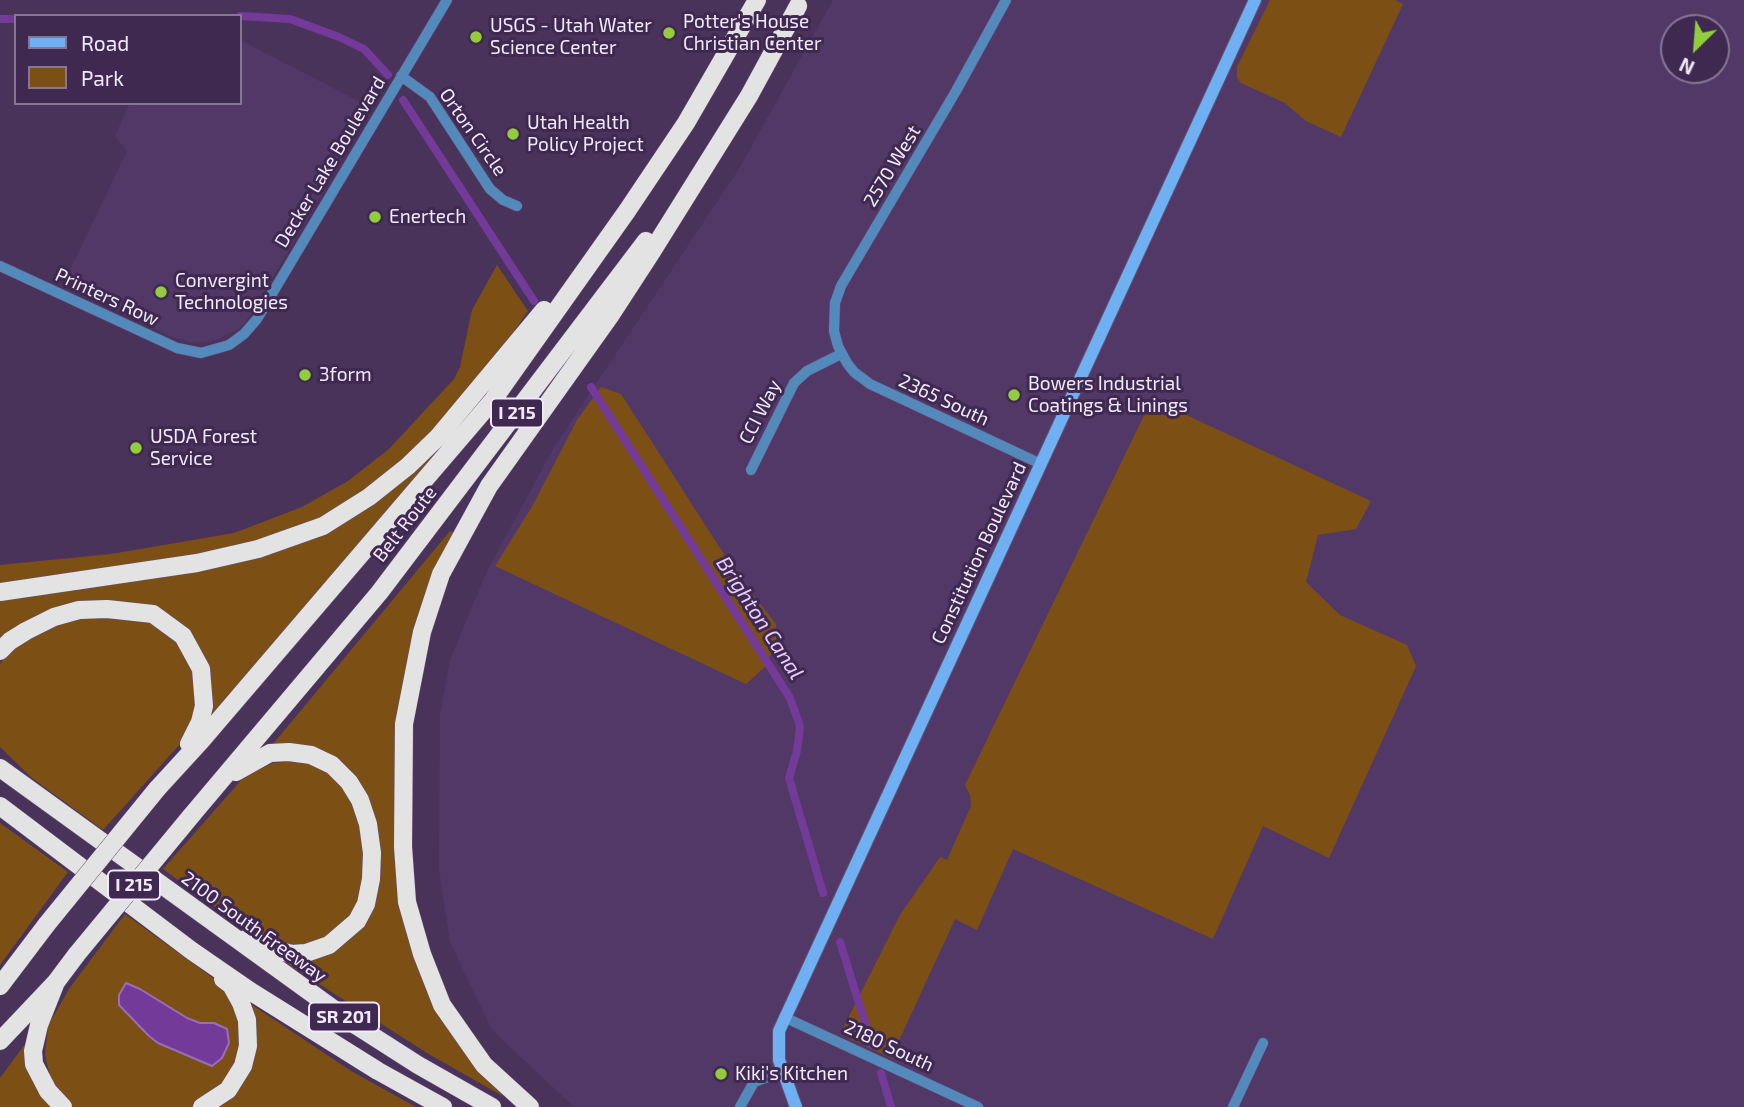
<!DOCTYPE html>
<html>
<head>
<meta charset="utf-8">
<style>
	body { margin:0 }
	#map { position:relative; width:1744px; height:1107px; overflow:hidden; background:#4a335b; font-family:"Exo 2",sans-serif }
	canvas { display:block }
	.legend { position:absolute; left:14px; top:14px; width:228px; height:91px; box-sizing:border-box; background:#3f2950; border:2px solid #877595; margin:0; padding:9px 12px; list-style:none; font-size:21px; color:#f2e8fc }
	.legend li { display:flex; align-items:center; gap:14px; height:35px }
	.legend b { width:35px; border:2px solid #877595 }
	.north { position:absolute; left:1660px; top:14px; width:70px; height:70px; box-sizing:border-box; background:#3f2950; border:2px solid #877595; border-radius:50%; rotate:205deg; font-size:19px; font-weight:700; line-height:28px; text-align:center; color:#f2e8fc }
	.north::after { content:''; display:block; margin:auto; width:24px; height:32px; background:#93cc3d; clip-path:polygon(50% 0,100% 100%,50% 72%,0 100%) }
</style>
</head>
<body>
<div id="map">
<canvas width="1744" height="1107"></canvas>
<ul class="legend">
<li><b style="height:9px;background:#6eb0f1"></b>Road</li>
<li><b style="height:19px;background:#7c5015"></b>Park</li>
</ul>
<div class="north">N</div>
</div>
<script>
const g = document.querySelector('canvas').getContext('2d');
g.lineJoin = 'round';
function paint(path, color) {
  g.fillStyle = color;
  g.fill(path, 'evenodd');
}
function toPath(rows) {
  const path = new Path2D();
  for (const r of rows) {
    path.moveTo(r[0], r[1]);
    for (let i = 2; i < r.length; i += 2) path.lineTo(r[i], r[i + 1]);
  }
  return path;
}
function strokePath(path, color, width, dash) {
  g.strokeStyle = color;
  g.lineWidth = width;
  g.lineCap = dash ? 'butt' : 'round';
  g.setLineDash(dash || []);
  g.stroke(path);
}
function drawText(font, color, halo, rows, align = 'center') {
  g.font = font + ' "Exo 2",sans-serif';
  g.lineWidth = 6;
  g.setLineDash([]);
  g.textBaseline = 'middle';
  g.strokeStyle = halo;
  g.fillStyle = color;
  for (const [text, x, y, turn = 0] of rows) {
    g.save();
    g.translate(x, y);
    g.rotate((+turn || 0) * Math.PI / 180);
    g.textAlign = isNaN(turn) ? turn : align;
    if (halo) g.strokeText(text, 0, 0);
    g.fillText(text, 0, 0);
    g.restore();
  }
}
const built = toPath([
	[833,0,1744,0,1744,1107,574,1107,492,1030,450,942,439,869,440,716,450,660,487,571,556,444,739,169],
	[1674,28,1716,28,1716,70,1674,70],
	[240,40,372,108,252,313,239,329,216,340,193,343,172,337,63,285,127,151,115,136,130,103,240,103]
]);
const green = toPath([
	[1270,0,1395,0,1403,4,1341,137,1306,121,1285,103,1241,83,1237,78,1237,67],
	[497,265,528,311,464,403,383,483,277,541,0,587,0,565,111,554,234,533,302,507,348,481,389,449,454,379,460,367,472,310],
	[601,387,621,394,738,576,776,624,776,644,765,667,746,684,495,566,533,505,577,420],
	[1152,399,1371,501,1356,529,1318,535,1306,582,1340,615,1407,645,1416,666,1329,858,1263,826,1213,939,1013,849,977,930,955,919,891,1058,840,1034,900,915,940,857,947,860,971,806,970,795,965,785],
	[456,425,460,428,340,572,212,713,208,709,189,634,101,604,0,648,0,596,303,540],
	[450,531,454,533,397,735,420,968,505,1093,501,1095,427,1053,277,957,320,954,373,892,351,777,268,750],
	[127,613,175,632,202,692,188,735,103,830,32,778,0,747,0,664,11,650,27,638,69,619],
	[296,761,310,763,337,776,364,811,366,882,353,917,324,941,291,948,256,937,163,869,244,777,273,763],
	[0,823,68,872,0,965],
	[125,914,224,986,240,1007,239,1068,198,1107,72,1107,57,1091,51,1080,45,1055,48,1026,69,989],
	[252,1005,351,1071,416,1107,217,1107,255,1025],
	[29,1039,58,1107,0,1107,0,1078]
]);
const water = toPath([
	[126,983,140,989,187,1018,200,1023,214,1023,227,1029,229,1043,222,1058,212,1066,158,1043,149,1036,119,1005,119,995,126,983]
]);
const canal = toPath([
	[240,16,290,19,339,37,364,49,388,75],
	[0,19,16,19],
	[403,100,534,301],
	[591,387,790,698,800,726,797,751,789,778,823,893],
	[840,942,872,1045],
	[881,1073,891,1107]
]);
const street = toPath([
	[1006,0,956,91,841,286,835,303,834,331,838,346,847,363,854,372,870,384,1041,464],
	[401,76,430,97,490,189,503,200,517,206],
	[0,266,177,348,201,353,229,345,244,334,257,319,447,0],
	[751,470,794,383,807,371,841,354],
	[784,1017,978,1107],
	[740,1107,754,1082,782,1072],
	[1233,1107,1263,1043]
]);
const secondary = toPath([
	[796,1107,779,1060,779,1031,1255,0]
]);
const highway = toPath([
	[0,592,197,563,258,549,323,526,369,497,408,466,438,437,544,310],
	[0,651,10,641,26,631,54,617,79,610,107,609,153,614,183,636,201,669,204,706,200,722,189,744],
	[0,768,357,1026,418,1065,492,1107],
	[236,772,270,753,289,752,311,755,332,765,349,782,360,800,368,824,372,853,371,879,366,904,357,921,329,945,306,953,292,954,276,950,246,939],
	[157,789,201,741,493,400,627,211,686,123,757,0],
	[0,806,192,951,250,991,378,1071,443,1107],
	[191,816,379,593,646,241],
	[56,982,39,1025,33,1051,34,1064,48,1091,63,1107],
	[0,986,47,924],
	[0,1041,56,982,77,954],
	[202,1107,228,1090,243,1066,248,1046,247,1020,241,1003,231,985,223,979],
	[530,1107,484,1065,442,1005,422,954,407,902,403,847,404,724,422,632,441,574,489,486,610,316,651,253,749,96,798,6]
]);
const highwayBridge = toPath([
	[47,924,157,789],
	[77,954,191,816]
]);
const markers = [
	[669,33,7,"#93cc3d"],
	[476,37,7,"#93cc3d"],
	[513,134,7,"#93cc3d"],
	[375,217,7,"#93cc3d"],
	[161,292,7,"#93cc3d"],
	[305,375,7,"#93cc3d"],
	[1014,395,7,"#93cc3d"],
	[136,448,7,"#93cc3d"],
	[721,1074,7,"#93cc3d"]
];
const shields = [
	[517,413,52],
	[134,885,52],
	[344,1017,70]
];
const shieldNames = [
	["I 215",517,413],
	["I 215",134,885],
	["SR 201",344,1017]
];
const poiNames = [
	["Potter's House",683,22],
	["Christian Center",683,44],
	["USGS - Utah Water",490,26],
	["Science Center",490,48],
	["Utah Health",527,123],
	["Policy Project",527,145],
	["Enertech",389,217],
	["Convergint",175,281],
	["Technologies",175,303],
	["3form",319,375],
	["Bowers Industrial",1028,384],
	["Coatings & Linings",1028,406],
	["USDA Forest",150,437],
	["Service",150,459],
	["Kiki's Kitchen",735,1074]
];
const streetNames = [
	["Orton Circle",473,132,55],
	["Decker Lake Boulevard",330,162,-59],
	["2570 West",892,166,-59],
	["Printers Row",107,297,25],
	["2365 South",944,400,25],
	["CCI Way",760,412,-63],
	["Belt Route",405,524,-52],
	["Constitution Boulevard",979,553,-65],
	["2100 South Freeway",254,927,36],
	["2180 South",889,1046,25]
];
const waterNames = [
	["Brighton Canal",760,618,57]
];
paint(built, '#523867');
paint(green, '#7c5015');
paint(water, '#733a9a');
strokePath(water, '#996eb7', 2);
strokePath(canal, '#733a9a', 8);
strokePath(street, '#655075', 11);
strokePath(secondary, '#655075', 14);
strokePath(highway, '#655075', 19);
strokePath(street, '#5489bc', 10);
strokePath(secondary, '#6eb0f1', 12);
strokePath(highway, '#e3e3e3', 18);
strokePath(highwayBridge, '#655075', 19, []);
strokePath(highwayBridge, '#e3e3e3', 18);
for (const [x, y, r, color] of markers) {
  const dot = new Path2D();
  dot.arc(x, y, r, 0, 2 * Math.PI);
  g.fillStyle = color;
  g.fill(dot);
  strokePath(dot, '#3f2950', 2.5);
}
for (const [x, y, w] of shields) {
  const box = new Path2D();
  box.roundRect(x - w / 2, y - 14.5, w, 29, 5);
  g.fillStyle = '#3f2950';
  g.fill(box);
  strokePath(box, '#f2e8fc', 2);
}
drawText('bold 18px', '#f2e8fc', null, shieldNames);
drawText('19px', '#f2e8fc', '#3f2950', poiNames, 'left');
drawText('19px', '#f2e8fc', '#3f2950', streetNames);
drawText('italic 21px', '#e7cdff', '#3f2950', waterNames);
</script>
</body>
</html>
